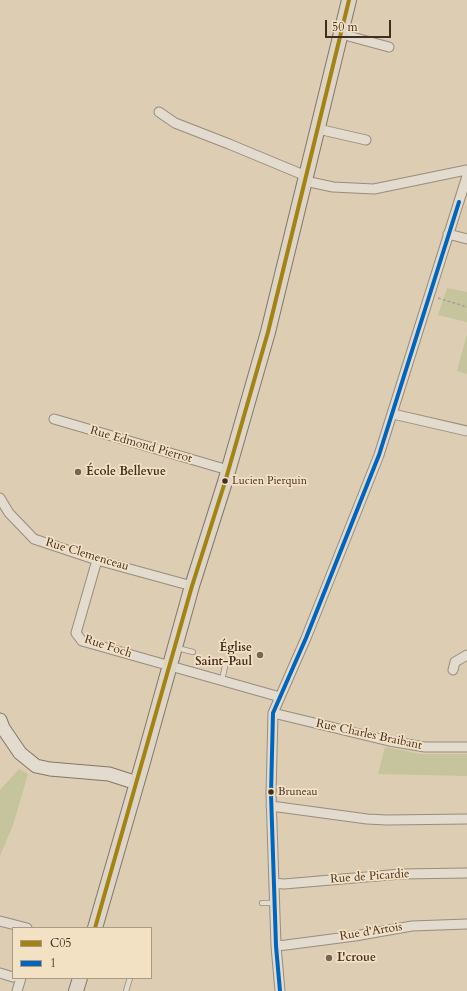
<!DOCTYPE html>
<html>
<head>
<meta charset="utf-8">
<style>
	body { margin:0 }
	#map { position:relative; width:467px; height:991px; overflow:hidden; background:#dccdb3; font-family:Cardo,serif }
	canvas { display:block }
	.legend { position:absolute; left:12px; top:927px; width:140px; height:52px; box-sizing:border-box; background:#f3e1c3; border:1px solid #ad9983; margin:0; padding:5px 7px; list-style:none; font-size:12px; color:#432c22 }
	.legend li { display:flex; align-items:center; gap:8px; height:20px }
	.legend b { width:20px; border:1px solid #ad9983 }
	.scale { position:absolute; left:325px; top:20px; width:66px; height:18px; box-sizing:border-box; border:2px solid #432c22; border-top:0; padding-left:5px; font-size:12px; line-height:14px; white-space:nowrap; color:#432c22; -webkit-text-stroke:3px #f3e1c3; paint-order:stroke }
</style>
</head>
<body>
<div id="map">
<canvas width="467" height="991"></canvas>
<ul class="legend">
<li><b style="height:5px;background:#a38412"></b>C05</li>
<li><b style="height:5px;background:#0065bd"></b>1</li>
</ul>
<div class="scale">50 m</div>
</div>
<script>
const g = document.querySelector('canvas').getContext('2d');
g.lineJoin = 'round';
function paint(path, color) {
  g.fillStyle = color;
  g.fill(path, 'evenodd');
}
function toPath(rows) {
  const path = new Path2D();
  for (const r of rows) {
    path.moveTo(r[0], r[1]);
    for (let i = 2; i < r.length; i += 2) path.lineTo(r[i], r[i + 1]);
  }
  return path;
}
function strokePath(path, color, width, dash) {
  g.strokeStyle = color;
  g.lineWidth = width;
  g.lineCap = dash ? 'butt' : 'round';
  g.setLineDash(dash || []);
  g.stroke(path);
}
function drawText(font, color, halo, rows, align = 'center') {
  g.font = font + ' Cardo,serif';
  g.lineWidth = 3.5;
  g.setLineDash([]);
  g.textBaseline = 'middle';
  g.strokeStyle = halo;
  g.fillStyle = color;
  for (const [text, x, y, turn = 0] of rows) {
    g.save();
    g.translate(x, y);
    g.rotate((+turn || 0) * Math.PI / 180);
    g.textAlign = isNaN(turn) ? turn : align;
    if (halo) g.strokeText(text, 0, 0);
    g.fillText(text, 0, 0);
    g.restore();
  }
}
const green = toPath([
	[447,288,467,292,467,322,438,315],
	[467,334,467,374,457,371],
	[385,747,421,754,467,754,467,776,378,774],
	[19,769,28,774,13,825,0,856,0,790]
]);
const path = toPath([
	[438,298,467,307]
]);
const lane = toPath([
	[177,648,193,652],
	[222,680,226,662],
	[262,903,274,903],
	[126,991,130,978]
]);
const street = toPath([
	[341,34,389,47],
	[159,112,175,123,229,144,306,176],
	[318,129,366,140],
	[305,181,333,187,374,189,467,170],
	[448,234,467,239],
	[393,414,467,431],
	[54,419,228,470],
	[0,498,9,513,34,539,97,560,192,586],
	[97,560,76,633,82,641,280,697],
	[453,670,455,662,467,655],
	[273,713,389,741,425,747,467,747],
	[271,806,367,819,387,820,467,819],
	[274,883,284,884,401,874,467,873],
	[0,921,27,928],
	[276,946,286,945,355,936,412,926,467,924],
	[0,973,13,977],
	[17,991,21,978],
	[280,991,276,946,271,794,273,713,306,638,379,455,467,176]
]);
const secondary = toPath([
	[0,720,3,728,20,753,36,766,50,769,109,774,137,783]
]);
const primary = toPath([
	[95,928,143,762,192,586,225,482,268,332,349,0],
	[76,991,80,978]
]);
const bus1 = toPath([
	[95,928,192,586,225,482,268,332,349,0]
]);
const bus2 = toPath([
	[280,991,276,946,271,794,273,713,306,638,379,455,459,202]
]);
const markers = [
	[78,472,4,"#796455"],
	[225,481,3.5,"#432c22"],
	[260,655,4,"#796455"],
	[271,792,3.5,"#432c22"],
	[329,958,4,"#796455"]
];
const busNames = [
	["Lucien Pierquin",232,481],
	["Bruneau",278,792]
];
const streetNames = [
	["Rue Edmond Pierrot",141,445,16],
	["Rue Clemenceau",87,555,17],
	["Rue Foch",108,647,18],
	["Rue Charles Braibant",369,735,12],
	["Rue de Picardie",370,877,-4],
	["Rue d'Artois",371,932,-9]
];
const poiNames = [
	["École Bellevue",86,472],
	["Église",252,648,"right"],
	["Saint-Paul",252,662,"right"],
	["L'croue",337,958]
];
paint(green, '#c5c49c');
strokePath(lane, '#988c7d', 6);
strokePath(street, '#988c7d', 11);
strokePath(secondary, '#827769', 15);
strokePath(primary, '#827769', 16);
strokePath(path, '#a8a096', 1.5, [3, 2]);
strokePath(lane, '#e2dbce', 4.5);
strokePath(street, '#e2dbce', 9);
strokePath(secondary, '#e2dbce', 13);
strokePath(primary, '#ded5c6', 14);
strokePath(bus1, '#a38412', 4);
strokePath(bus2, '#0065bd', 4);
for (const [x, y, r, color] of markers) {
  const dot = new Path2D();
  dot.arc(x, y, r, 0, 2 * Math.PI);
  g.fillStyle = color;
  g.fill(dot);
  strokePath(dot, '#f3e1c3', 1.5);
}
drawText('11px', '#432c22', '#f3e1c3', busNames, 'left');
drawText('12px', '#432c22', '#f3e1c3', streetNames);
drawText('bold 12px', '#432c22', '#f3e1c3', poiNames, 'left');
</script>
</body>
</html>
